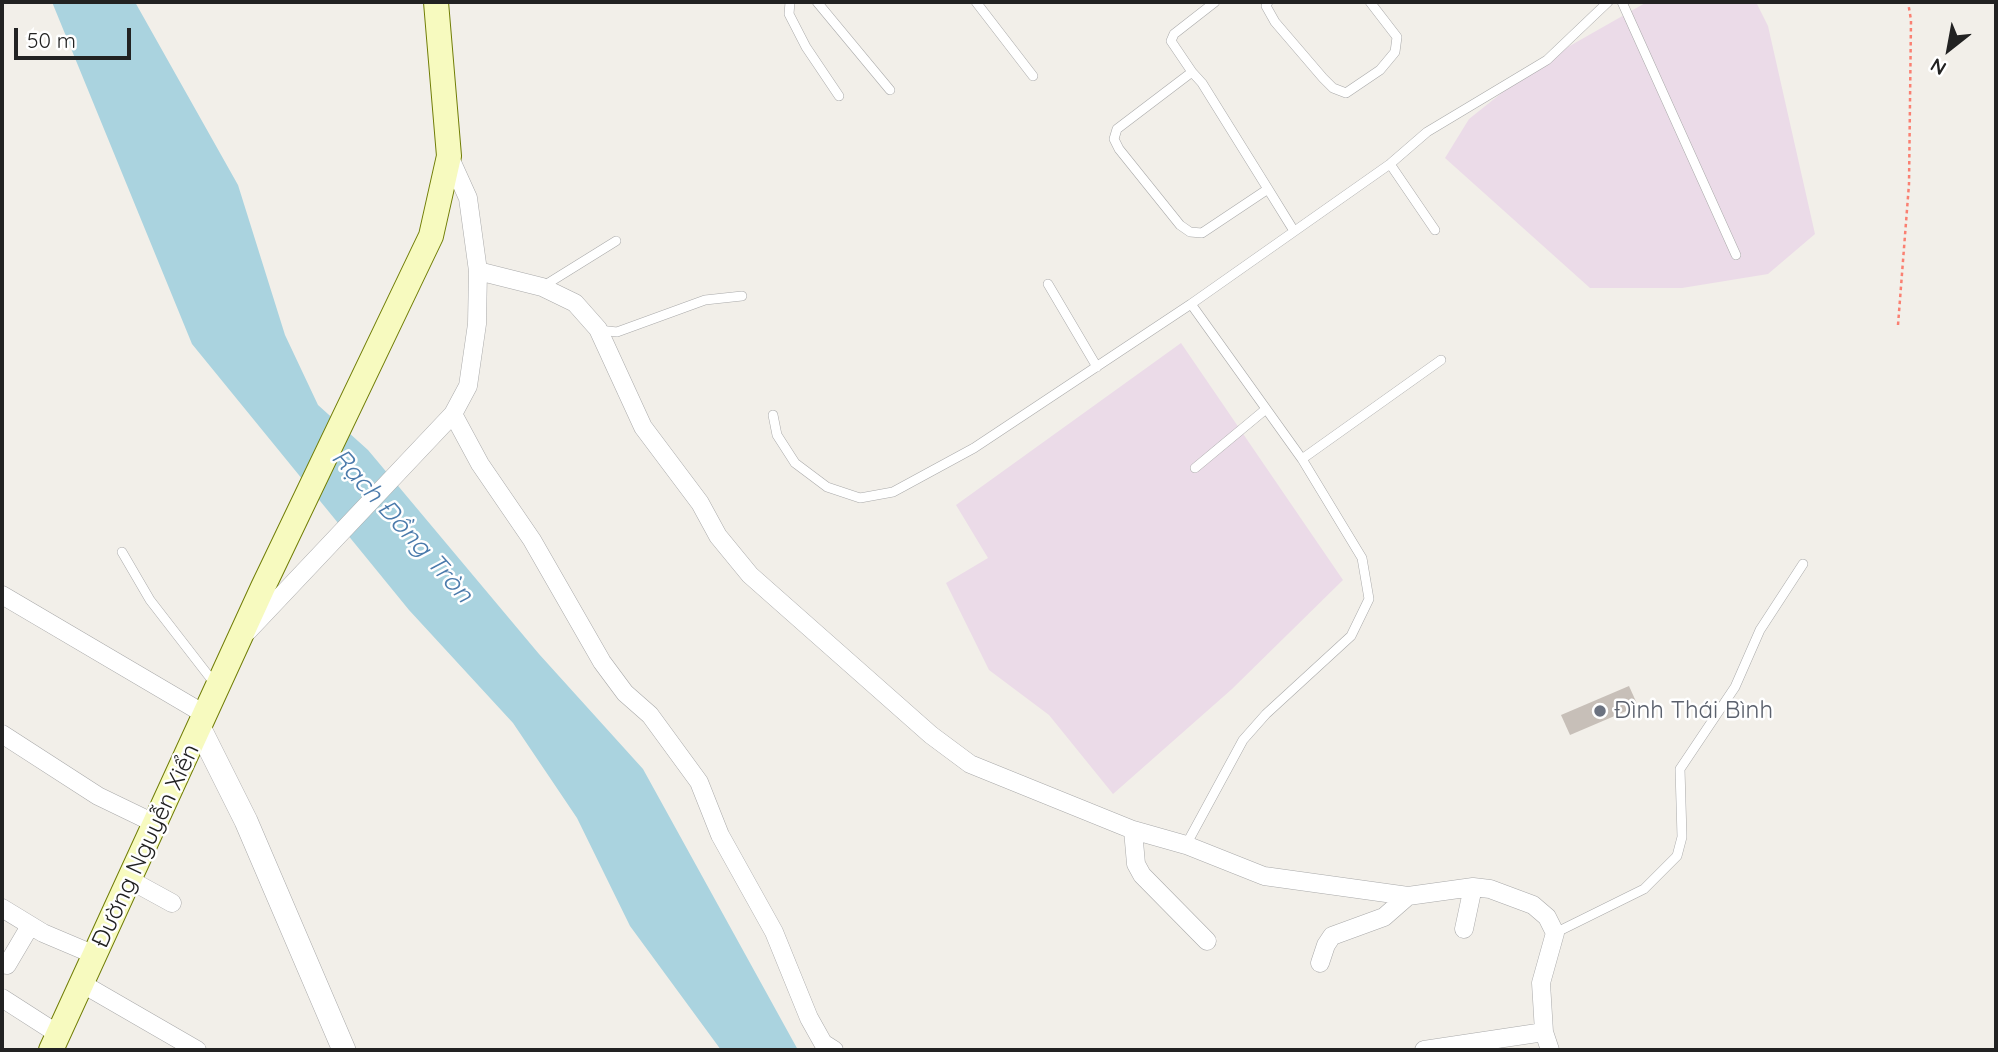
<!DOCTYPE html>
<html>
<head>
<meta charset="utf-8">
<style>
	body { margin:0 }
	#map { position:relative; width:1998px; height:1052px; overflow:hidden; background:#f2efe9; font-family:Quicksand,sans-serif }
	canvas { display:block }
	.frame { position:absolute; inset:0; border:4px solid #222; pointer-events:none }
	.north { position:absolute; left:1914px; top:14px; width:70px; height:70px; -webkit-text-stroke:5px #fff; paint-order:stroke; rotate:211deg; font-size:19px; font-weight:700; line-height:28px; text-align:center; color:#222 }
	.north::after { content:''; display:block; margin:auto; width:24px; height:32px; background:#222; clip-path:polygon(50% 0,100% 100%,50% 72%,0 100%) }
	.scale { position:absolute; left:14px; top:28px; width:117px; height:32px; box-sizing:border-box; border:4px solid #222; border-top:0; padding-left:9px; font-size:21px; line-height:24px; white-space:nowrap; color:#222; -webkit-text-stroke:5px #fff; paint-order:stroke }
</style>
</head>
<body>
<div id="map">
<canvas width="1998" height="1052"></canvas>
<div class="frame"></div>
<div class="north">N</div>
<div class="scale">50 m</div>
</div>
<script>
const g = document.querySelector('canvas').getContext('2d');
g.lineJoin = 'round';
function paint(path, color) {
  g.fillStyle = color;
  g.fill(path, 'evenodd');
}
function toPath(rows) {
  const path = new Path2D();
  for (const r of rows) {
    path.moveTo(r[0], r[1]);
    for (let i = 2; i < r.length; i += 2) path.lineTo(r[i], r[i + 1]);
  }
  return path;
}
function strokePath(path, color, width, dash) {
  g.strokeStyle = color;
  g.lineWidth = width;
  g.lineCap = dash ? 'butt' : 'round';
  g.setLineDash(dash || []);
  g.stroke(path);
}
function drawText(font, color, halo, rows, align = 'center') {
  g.font = font + ' Quicksand,sans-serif';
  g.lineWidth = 5;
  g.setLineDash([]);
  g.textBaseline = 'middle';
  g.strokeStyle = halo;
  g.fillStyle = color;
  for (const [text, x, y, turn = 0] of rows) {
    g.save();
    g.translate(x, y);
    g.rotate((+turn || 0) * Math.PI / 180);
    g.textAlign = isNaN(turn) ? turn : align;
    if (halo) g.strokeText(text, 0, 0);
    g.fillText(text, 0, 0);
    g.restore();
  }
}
const industrial = toPath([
	[1647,2,1756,2,1768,26,1815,234,1768,274,1682,288,1590,288,1445,158,1469,119,1538,64],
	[1181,343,1343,580,1232,689,1113,794,1049,715,989,670,946,583,988,558,956,505]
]);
const water = toPath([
	[52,2,135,2,238,185,285,335,318,405,368,450,539,654,643,769,798,1050,721,1050,630,926,577,818,513,723,409,610,192,344]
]);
const building = toPath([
	[1629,686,1638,706,1570,735,1561,715]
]);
const path = toPath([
	[1898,325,1909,184,1911,20,1908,2]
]);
const service = toPath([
	[790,2,789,14,806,47,839,96],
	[817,2,890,90],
	[976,2,1033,76],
	[1268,2,1266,6,1275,22,1323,78,1333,88,1346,93,1380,70,1395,52,1397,37,1370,2],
	[1622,2,1736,255],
	[1192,72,1171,41,1174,34,1215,2],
	[1390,164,1435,230],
	[1268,189,1202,233,1190,232,1180,225,1119,149,1114,139,1117,129,1192,72,1202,83,1268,189,1294,231],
	[1048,284,1097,367],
	[542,287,616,241],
	[599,330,617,332,705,300,742,296],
	[773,415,777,435,795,463,827,487,860,498,893,492,974,448,1191,304,1390,164,1427,132,1547,60,1608,2],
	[1302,459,1441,360],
	[1195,468,1266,409],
	[122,552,150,600,215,684],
	[1186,845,1243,740,1266,714,1351,636,1369,599,1362,558,1302,459,1191,304],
	[1555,933,1644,889,1677,856,1682,837,1680,769,1735,687,1760,630,1803,564]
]);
const minor = toPath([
	[478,271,542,287,575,303,598,329,643,427,700,503,718,536,750,575,931,735,970,764,1133,830,1186,845,1264,876,1408,896,1473,887,1490,889,1533,905,1547,917,1555,933,1541,983,1544,1032,1550,1050],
	[453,414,480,464,532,540,602,662,625,693,650,715,699,782,720,835,774,932,809,1018,823,1043,834,1050],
	[2,595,206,715],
	[248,631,453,414,468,386,477,324,478,271,468,198,449,156],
	[2,734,98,796,156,824],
	[1133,830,1136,864,1142,875,1207,941],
	[130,880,172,903],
	[2,908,43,933,95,955],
	[1464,929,1473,887],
	[1320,963,1326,945,1332,936,1384,917,1408,896],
	[7,965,30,926],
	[81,983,197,1050],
	[2,998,58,1034],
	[1424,1050,1544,1032]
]);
const tertiary = toPath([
	[200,729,246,821,344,1050]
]);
const secondary = toPath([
	[51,1050,263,587,431,236,449,156,436,2]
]);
const markers = [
	[1600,711,7,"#6b7280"]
];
const worshipNames = [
	["Đình Thái Bình",1614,711]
];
const streetNames = [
	["Đường Nguyễn Xiển",146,846,-65]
];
const waterNames = [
	["Rạch Đồng Tròn",402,526,48]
];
paint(industrial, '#ebdbe8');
paint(water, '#aad3df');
paint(building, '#c7bfb8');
strokePath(service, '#a9a9a9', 10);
strokePath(minor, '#a9a9a9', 19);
strokePath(tertiary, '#a9a9a9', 24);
strokePath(secondary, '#707d05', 26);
strokePath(path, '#fa8072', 2.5, [3.5, 3.5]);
strokePath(service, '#fff', 9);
strokePath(minor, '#fff', 18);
strokePath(tertiary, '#fff', 23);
strokePath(secondary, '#f7fabf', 24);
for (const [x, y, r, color] of markers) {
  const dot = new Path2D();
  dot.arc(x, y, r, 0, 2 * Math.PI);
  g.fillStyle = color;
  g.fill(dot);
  strokePath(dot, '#fff', 2.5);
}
drawText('24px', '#5b616d', '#fff', worshipNames, 'left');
drawText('24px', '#222', '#fff', streetNames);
drawText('italic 26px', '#4a7aab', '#fff', waterNames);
</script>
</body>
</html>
